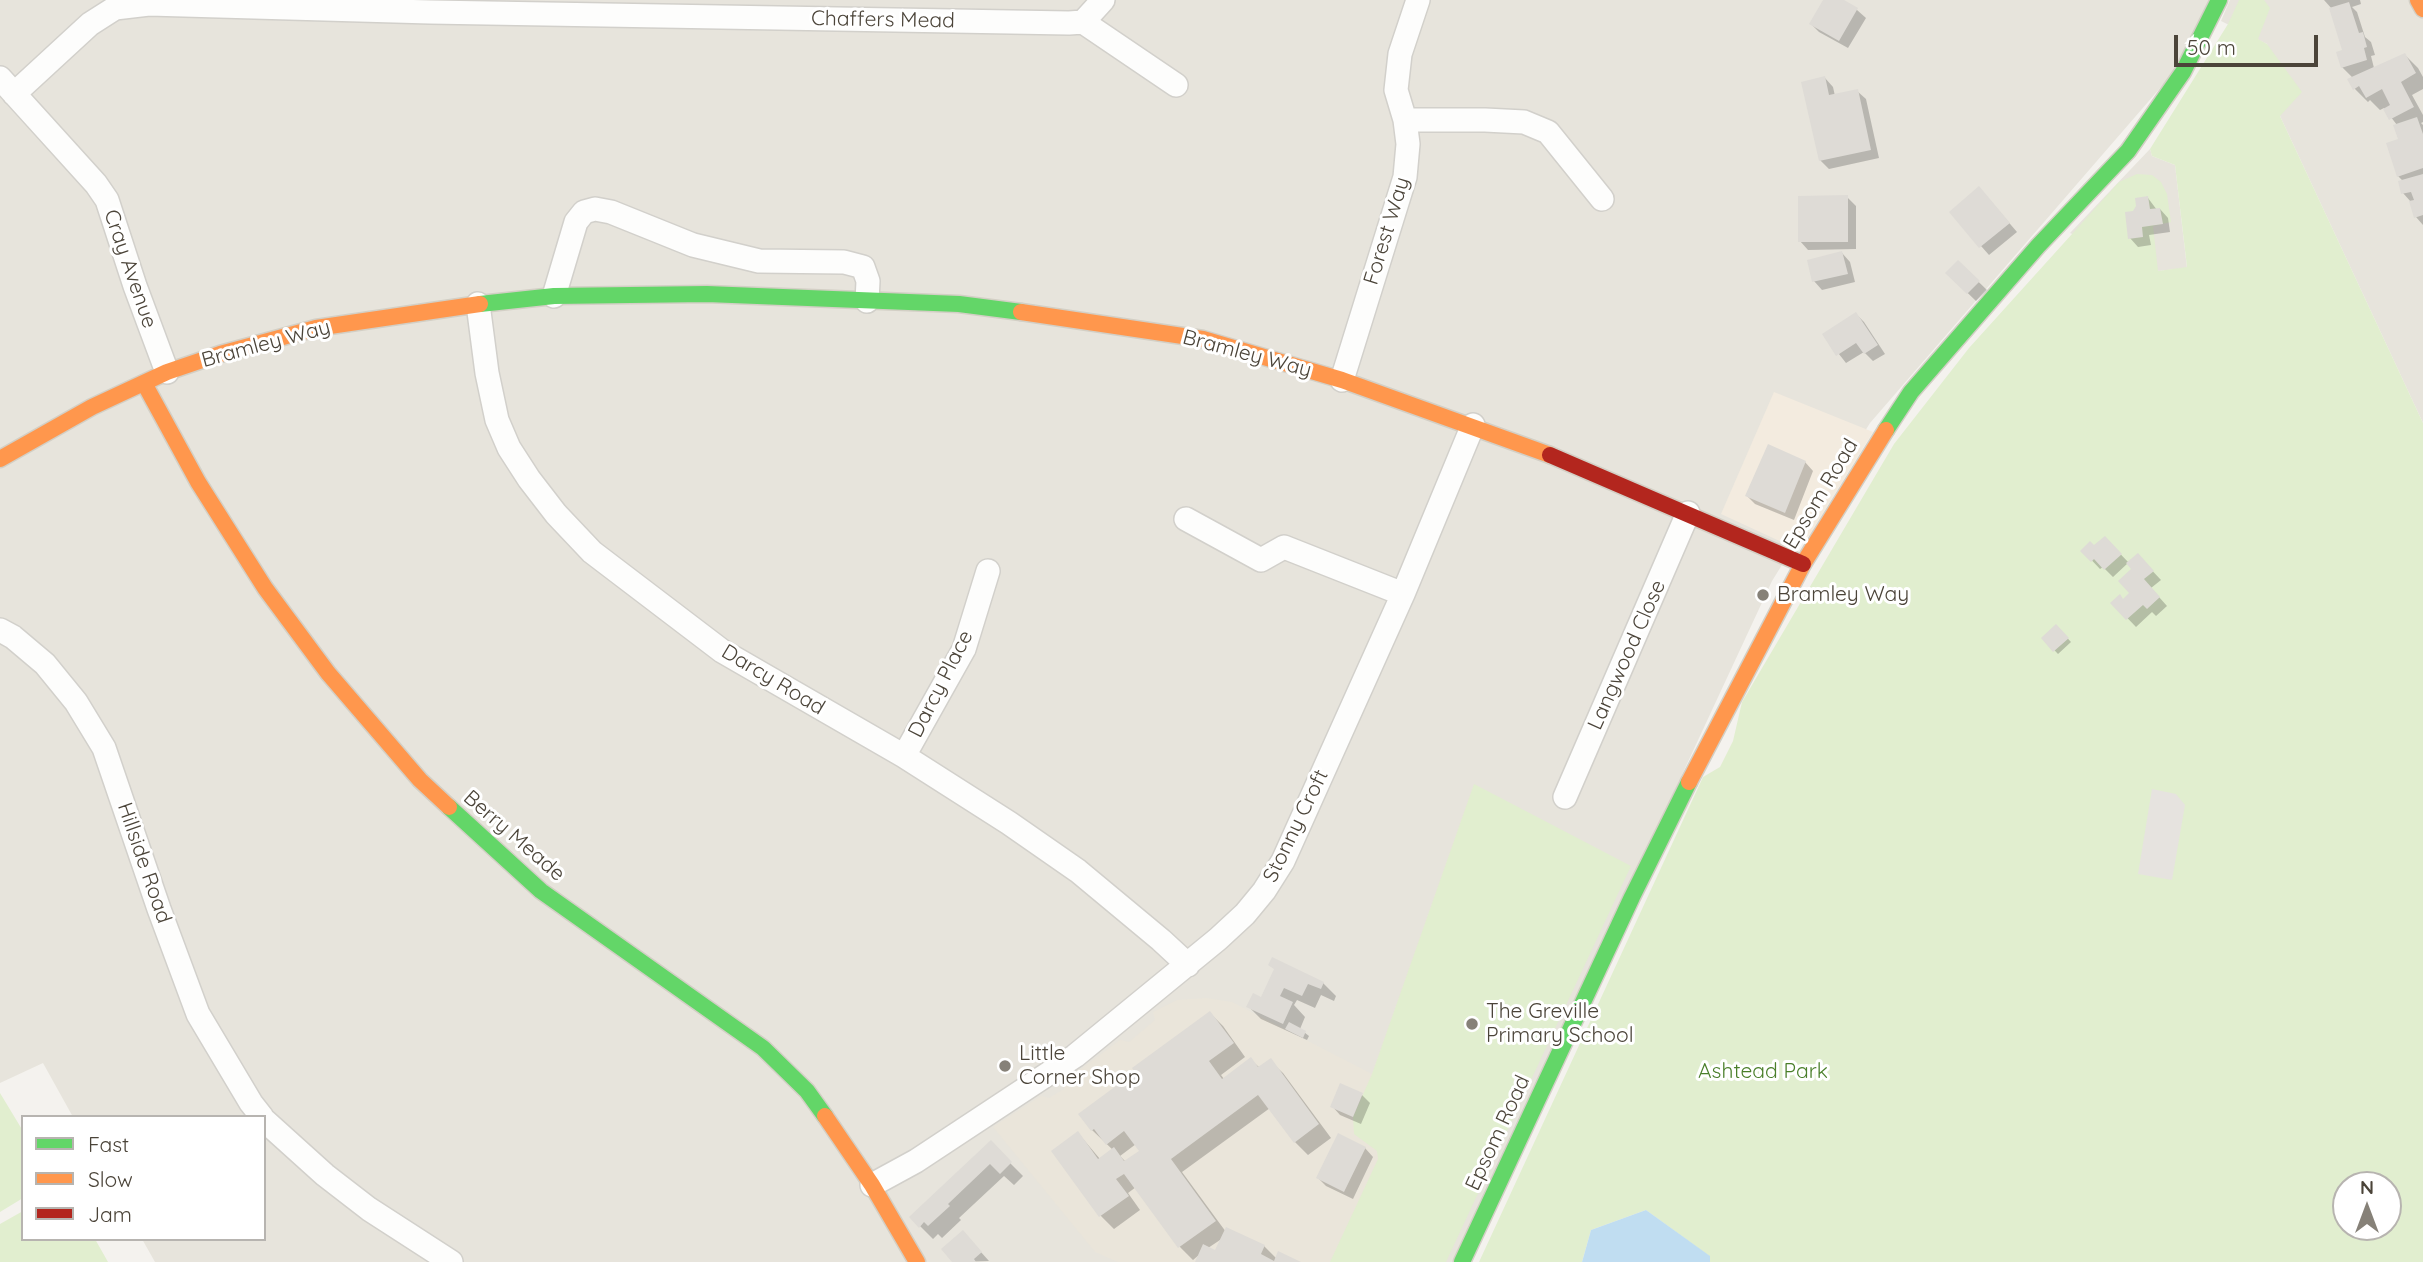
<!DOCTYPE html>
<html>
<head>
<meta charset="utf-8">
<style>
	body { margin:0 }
	#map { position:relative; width:2423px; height:1262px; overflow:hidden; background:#f4f2ee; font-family:Quicksand,sans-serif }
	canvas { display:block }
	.legend { position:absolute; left:21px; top:1115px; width:245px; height:126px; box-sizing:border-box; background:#fff; border:2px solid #b7b4b0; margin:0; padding:9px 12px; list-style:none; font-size:21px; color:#4b4439 }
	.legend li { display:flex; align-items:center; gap:14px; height:35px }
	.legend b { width:35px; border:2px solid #b7b4b0 }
	.north { position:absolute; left:2332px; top:1171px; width:70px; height:70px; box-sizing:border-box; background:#fff; border:2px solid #b7b4b0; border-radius:50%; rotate:0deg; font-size:19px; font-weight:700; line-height:28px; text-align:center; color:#4b4439 }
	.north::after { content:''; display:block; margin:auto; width:24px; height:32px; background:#868178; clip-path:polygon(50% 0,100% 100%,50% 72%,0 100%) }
	.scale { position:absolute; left:2174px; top:35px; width:144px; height:32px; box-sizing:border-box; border:4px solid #4b4439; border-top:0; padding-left:9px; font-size:21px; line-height:24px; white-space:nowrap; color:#4b4439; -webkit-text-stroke:5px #fff; paint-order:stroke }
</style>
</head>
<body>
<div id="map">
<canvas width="2423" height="1262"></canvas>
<ul class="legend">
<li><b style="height:9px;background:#63d668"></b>Fast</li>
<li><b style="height:9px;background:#ff974d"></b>Slow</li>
<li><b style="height:9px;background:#b3261e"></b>Jam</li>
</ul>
<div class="north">N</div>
<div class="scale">50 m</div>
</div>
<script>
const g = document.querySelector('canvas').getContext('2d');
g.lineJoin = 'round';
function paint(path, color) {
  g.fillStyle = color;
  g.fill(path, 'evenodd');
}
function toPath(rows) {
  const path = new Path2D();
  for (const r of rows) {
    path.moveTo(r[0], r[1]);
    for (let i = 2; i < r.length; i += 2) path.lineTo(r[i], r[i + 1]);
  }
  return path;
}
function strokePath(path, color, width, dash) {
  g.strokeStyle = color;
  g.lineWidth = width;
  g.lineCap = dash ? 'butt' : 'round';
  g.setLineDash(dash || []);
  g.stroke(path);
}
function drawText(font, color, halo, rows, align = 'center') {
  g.font = font + ' Quicksand,sans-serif';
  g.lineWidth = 6;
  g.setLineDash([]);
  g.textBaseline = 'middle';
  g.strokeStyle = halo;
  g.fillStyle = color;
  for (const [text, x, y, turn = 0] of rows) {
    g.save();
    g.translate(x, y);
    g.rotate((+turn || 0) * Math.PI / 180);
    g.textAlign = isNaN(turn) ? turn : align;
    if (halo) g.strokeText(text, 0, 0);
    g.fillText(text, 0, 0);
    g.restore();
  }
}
const residential = toPath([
	[0,0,2210,0,2174,72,1870,423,1772,581,1488,1192,1458,1262,155,1262,142,1239,264,1239,264,1117,73,1117,43,1063,0,1083],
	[2230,0,2423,0,2423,423,2280,116,2267,44,2221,21],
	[2150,149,2152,156,2175,165,2187,268,2158,271,2070,233]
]);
const commercial = toPath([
	[1774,392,1873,432,1809,536,1786,544,1721,514]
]);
const education = toPath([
	[1474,784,1446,1262,1118,1262,1095,1252,993,1127,1041,1096,1049,1098,1064,1089,1065,1081,1120,1040,1129,1042,1155,1020,1153,1012,1177,1000,1207,998,1232,1002,1372,1074]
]);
const green = toPath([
	[2239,0,2264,0,2270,8,2258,39,2267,44,2302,92,2280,116,2423,423,2423,1262,1710,1262,1709,1256,1646,1210,1591,1230,1582,1262,1479,1262,1703,777,1720,767,1733,741,1742,702,1894,444,1969,348,2119,182,2137,174,2152,175,2161,182,2167,194,2171,222,2153,226,2158,271,2187,267,2175,165,2152,156,2150,149,2228,24],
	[2346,1185,2388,1185,2388,1227,2346,1227],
	[1474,784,1631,866,1446,1262,1330,1262,1378,1159,1377,1151,1354,1134,1353,1117,1372,1074],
	[0,1093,23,1131,23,1198,0,1212],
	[23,1211,23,1239,95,1239,108,1262,0,1262,0,1224]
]);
const parking = toPath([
	[2152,789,2176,794,2185,805,2172,880,2138,874]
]);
const water = toPath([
	[1646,1210,1710,1256,1710,1262,1582,1262,1591,1230]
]);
const shadow = toPath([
	[1825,0,1841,0,1857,10,1866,18,1848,48,1819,32,1811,24],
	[2324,0,2360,0,2361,4,2352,7,2357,12,2365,37,2371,42,2375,55,2371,56,2374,68,2405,55,2418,68,2423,77,2423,89,2412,95,2423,115,2423,122,2421,123,2423,125,2423,225,2416,217,2411,202,2403,193,2403,181,2398,176,2400,140,2397,125,2384,108,2380,110,2370,100,2368,102,2355,89,2349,80,2353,78,2342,67,2344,52,2332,9],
	[1825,78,1833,87,1835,96,1857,91,1866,99,1879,158,1829,169,1820,160],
	[1847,197,1856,206,1856,249,1808,250,1800,241],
	[1987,197,2017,232,1989,255,1951,212],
	[2148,198,2157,210,2160,209,2168,218,2170,232,2149,235,2151,245,2138,247,2130,238,2134,213],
	[1842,253,1850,262,1855,282,1822,290,1814,281],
	[1958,262,1987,290,1976,301,1947,273],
	[1856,314,1864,322,1885,354,1873,361,1864,352,1846,363,1824,335],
	[1805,462,1813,471,1794,520,1755,504,1747,496],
	[2105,538,2129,563,2146,564,2161,580,2151,588,2167,606,2156,616,2152,612,2136,627,2113,603,2124,601,2132,594,2134,569,2128,563,2113,577,2103,567,2100,569,2083,551,2094,548],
	[2056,626,2071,642,2058,654,2043,638],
	[1275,970,1323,983,1336,996,1334,1001,1321,995,1315,1008,1297,1000,1294,1005,1305,1017,1300,1029,1309,1036,1307,1040,1261,1019,1248,1006,1262,999],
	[1210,1013,1223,1026,1245,1057,1221,1075,1224,1079,1251,1060,1260,1068,1270,1061,1283,1073,1331,1138,1308,1155,1295,1142,1270,1108,1182,1172,1226,1232,1264,1246,1277,1259,1297,1262,1197,1262,1200,1254,1193,1260,1180,1247,1136,1187,1128,1193,1140,1210,1114,1229,1101,1216,1053,1151,1078,1133,1100,1159,1113,1150,1092,1130,1137,1072],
	[1136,1144,1141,1151,1126,1162,1120,1156],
	[1223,1238,1216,1252,1208,1248],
	[1362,1095,1370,1103,1361,1124,1340,1115,1332,1106],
	[990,1143,1023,1176,1014,1185,1004,1176,959,1218,961,1220,942,1238,938,1234,933,1239,911,1217],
	[1365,1148,1373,1157,1353,1199,1326,1186,1318,1178],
	[971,1241,989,1261,955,1262]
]);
const building = toPath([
	[1823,0,1844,0,1858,8,1839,41,1809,24],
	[2349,2,2359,33,2363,32,2367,47,2364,48,2367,60,2341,68,2336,52,2342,50,2329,8],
	[2405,53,2416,73,2401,82,2414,107,2389,120,2383,109,2390,105,2382,89,2366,98,2359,86,2353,90,2347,79],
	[1825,76,1829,95,1858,89,1871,150,1819,161,1801,82],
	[2417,117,2423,134,2423,168,2397,177,2386,143,2398,139,2393,125],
	[2423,174,2423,215,2414,218,2409,201,2414,200,2411,192,2401,194,2398,181],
	[1979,186,2010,223,1979,248,1949,212],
	[1848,195,1848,242,1798,242,1798,196],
	[2148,196,2150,209,2160,208,2163,224,2142,227,2143,237,2128,239,2125,212,2133,211,2136,206,2135,198],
	[1842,251,1848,274,1812,282,1807,260],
	[1958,260,1980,281,1967,294,1945,273],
	[1856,312,1878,345,1864,354,1856,343,1836,356,1822,334],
	[1768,444,1806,461,1785,513,1745,496],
	[2105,536,2122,554,2104,570,2094,559,2091,562,2080,551,2090,541,2094,545],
	[2138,553,2154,571,2144,579,2160,597,2147,609,2143,605,2126,620,2110,603,2120,594,2123,599,2129,593,2118,581,2131,569,2126,563],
	[2056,624,2069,638,2053,652,2041,638],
	[1272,957,1324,982,1321,989,1308,984,1302,996,1284,988,1280,996,1293,1002,1283,1024,1246,1007,1253,993,1261,997,1274,969,1268,965],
	[1210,1011,1234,1043,1209,1061,1222,1079,1251,1057,1258,1067,1271,1058,1319,1124,1294,1143,1258,1095,1171,1159,1216,1221,1178,1248,1124,1174,1116,1179,1129,1196,1099,1217,1051,1151,1078,1131,1098,1159,1114,1147,1124,1161,1139,1151,1124,1131,1106,1145,1094,1129,1091,1131,1078,1114,1135,1072,1132,1068],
	[1289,1022,1306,1031,1303,1038,1285,1029],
	[1340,1083,1363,1093,1353,1117,1330,1107],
	[1338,1133,1366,1147,1344,1192,1316,1178],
	[991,1140,1012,1162,1000,1174,990,1164,948,1204,950,1206,928,1226,924,1222,919,1228,909,1217],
	[1226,1227,1265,1245,1261,1254,1274,1261,1278,1251,1301,1262,1195,1262,1203,1244,1215,1250],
	[963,1230,982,1252,974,1259,976,1262,952,1262,941,1249]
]);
const street = toPath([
	[1083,22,1176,85],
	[0,78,96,184,107,200,135,286,167,372],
	[14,94,90,24,115,8,149,4,430,12,1069,23,1083,22,1103,0],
	[1405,120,1485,120,1524,122,1548,132,1602,199],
	[554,296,576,222,584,212,595,209,611,212,693,245,759,261,844,262,863,267,868,281,867,301],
	[478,304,487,373,497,420,509,448,529,479,556,514,592,552,722,651,904,756,1009,823,1078,871,1161,940,1188,965],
	[1342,380,1405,177,1408,144,1405,120,1396,90,1400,54,1418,0],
	[1186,519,1261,560,1284,547,1403,594],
	[0,630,13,637,45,664,76,702,104,748,159,909,198,1014,251,1103,262,1117],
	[904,756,964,649,988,571],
	[1565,797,1688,513],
	[264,1120,325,1175,369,1209,451,1262],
	[872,1185,916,1161,1075,1056,1218,939,1245,914,1264,891,1283,861,1403,594,1473,425]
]);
const fast = toPath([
	[480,304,554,296,707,294,959,304,1021,312],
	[1886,430,1911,392,2038,246,2128,151,2183,72,2219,0],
	[449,807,541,891,763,1048,807,1091,825,1116],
	[1462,1262,1632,897,1689,782]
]);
const slow = toPath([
	[2418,0,2423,9],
	[1021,312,1203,339,1342,380,1550,455],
	[144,383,198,482,265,588,328,673,420,780,449,807],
	[0,459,92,407,167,372,220,354,316,328,480,304],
	[1689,782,1803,564,1886,430],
	[825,1116,872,1185,917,1262]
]);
const jam = toPath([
	[1550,455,1803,564]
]);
const markers = [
	[1763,595,7,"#868178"],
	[1472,1024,7,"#868178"],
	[1005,1066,7,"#868178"]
];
const streetNames = [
	["Chaffers Mead",883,20,1],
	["Forest Way",1387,231,-73],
	["Cray Avenue",130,269,71],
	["Bramley Way",266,344,-15],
	["Bramley Way",1247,354,15],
	["Epsom Road",1821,494,-59],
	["Langwood Close",1627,655,-66],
	["Darcy Road",773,680,31],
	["Darcy Place",941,684,-63],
	["Stonny Croft",1296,826,-64],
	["Berry Meade",514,836,41],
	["Hillside Road",144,863,71],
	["Epsom Road",1498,1133,-65]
];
const poiNames = [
	["Bramley Way",1777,595],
	["The Greville",1486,1012],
	["Primary School",1486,1036],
	["Little",1019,1054],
	["Corner Shop",1019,1078]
];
const parkNames = [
	["Ashtead Park",1763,1072]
];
paint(residential, '#e7e4dc');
paint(commercial, '#f3ebdf');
paint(education, '#eae5da');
paint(green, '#e1eecf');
paint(parking, '#e6e3df');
paint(water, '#c0ddf1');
paint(shadow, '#0003');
paint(building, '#dedbd6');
strokePath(street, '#d2d0cb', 26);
strokePath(fast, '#d3cfc5', 19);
strokePath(slow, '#d3cfc5', 19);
strokePath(jam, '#d3cfc5', 19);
strokePath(street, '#fdfdfc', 23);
strokePath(fast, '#63d668', 16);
strokePath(slow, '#ff974d', 16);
strokePath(jam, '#b3261e', 16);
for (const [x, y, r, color] of markers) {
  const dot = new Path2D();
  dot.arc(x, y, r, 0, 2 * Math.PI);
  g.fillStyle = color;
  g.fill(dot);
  strokePath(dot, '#fff', 2.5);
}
drawText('21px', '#4b4439', '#fff', streetNames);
drawText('21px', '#4b4439', '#fff', poiNames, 'left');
drawText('21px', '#4a7f2a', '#fff', parkNames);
</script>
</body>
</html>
